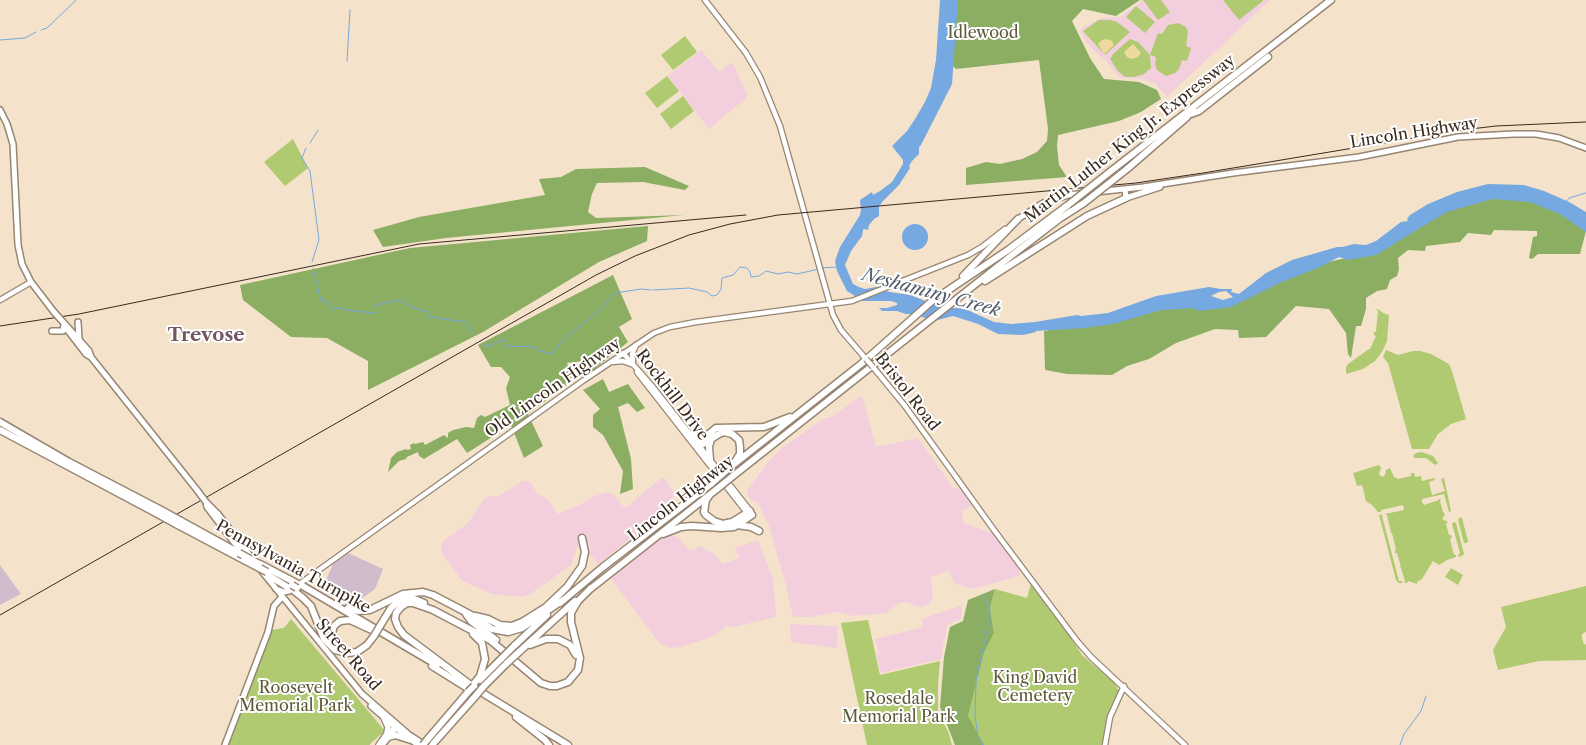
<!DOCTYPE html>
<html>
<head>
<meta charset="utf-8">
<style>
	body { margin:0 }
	canvas { display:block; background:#f4e3ca }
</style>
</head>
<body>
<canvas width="1586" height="745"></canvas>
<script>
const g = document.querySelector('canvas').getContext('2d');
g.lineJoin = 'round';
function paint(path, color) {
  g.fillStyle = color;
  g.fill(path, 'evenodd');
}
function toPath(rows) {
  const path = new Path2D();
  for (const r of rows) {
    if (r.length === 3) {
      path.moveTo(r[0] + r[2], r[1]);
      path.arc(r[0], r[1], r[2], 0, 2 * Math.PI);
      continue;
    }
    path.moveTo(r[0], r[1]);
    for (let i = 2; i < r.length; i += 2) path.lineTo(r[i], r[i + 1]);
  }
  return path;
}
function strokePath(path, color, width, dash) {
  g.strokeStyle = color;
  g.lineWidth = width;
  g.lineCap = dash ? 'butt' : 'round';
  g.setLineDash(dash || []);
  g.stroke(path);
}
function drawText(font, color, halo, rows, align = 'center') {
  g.font = font + ' "Libre Caslon Text",serif';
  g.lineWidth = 4;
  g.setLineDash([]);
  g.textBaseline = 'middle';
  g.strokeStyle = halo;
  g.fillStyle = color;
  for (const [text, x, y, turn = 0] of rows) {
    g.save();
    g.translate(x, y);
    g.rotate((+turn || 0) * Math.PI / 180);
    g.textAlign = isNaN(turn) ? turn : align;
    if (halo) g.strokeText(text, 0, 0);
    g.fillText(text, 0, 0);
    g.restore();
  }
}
const built = toPath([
	[1143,0,1270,0,1167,97,1156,84,1141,79,1120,78,1105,60,1090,47,1080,32,1083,27,1102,18,1120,17],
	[701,50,719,72,732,62,747,93,746,98,743,101,709,129,668,76],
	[862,395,876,447,918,438,954,489,960,488,971,504,969,508,962,510,963,523,993,533,1020,569,1019,576,973,589,954,583,949,571,930,577,933,592,932,601,928,605,921,607,915,606,907,602,899,603,887,613,853,616,838,612,811,617,793,617,786,586,768,523,757,502,752,501,748,496,747,490,768,462,783,447,823,419,831,417],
	[663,477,674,492,674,496,654,516,655,519,599,564,589,554,590,547,586,539,577,547,571,565,529,595,523,597,492,594,462,581,442,553,441,543,468,523,484,499,490,496,498,497,522,481,529,481,538,494,545,497,558,514,581,504,590,498,606,492,611,493,625,508],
	[664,535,677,537,690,551,701,546,718,557,722,564,739,558,735,548,758,540,773,579,776,614,775,617,734,627,727,626,714,636,681,647,671,648,660,644,611,579,659,537],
	[962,605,961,619,947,625,941,659,881,673,876,654,879,653,875,639,923,627,922,619],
	[790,624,838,626,837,648,791,642]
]);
const industrial = toPath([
	[348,553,383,569,375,589,354,604,322,590,333,564],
	[0,565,21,594,0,605]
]);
const green = toPath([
	[1143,0,1161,0,1170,12,1158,20],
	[1223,0,1263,0,1263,1,1239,20],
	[1136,6,1155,22,1145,33,1126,17],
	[1099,20,1110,20,1117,22,1130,32,1105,55,1083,31],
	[1178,23,1186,27,1188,32,1186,46,1191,48,1187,61,1182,60,1179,69,1175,73,1166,76,1157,70,1155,65,1156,57,1150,55,1158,33,1162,34,1168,25],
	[685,36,697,52,673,70,661,55],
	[1130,39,1138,42,1150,55,1151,68,1144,74,1135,77,1125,77,1118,71,1110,59,1113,54],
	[667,76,679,91,657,108,645,93],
	[683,96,694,111,671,129,660,114],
	[293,139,308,168,285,186,264,162],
	[1378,309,1383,313,1389,315,1387,341,1382,352,1375,361,1363,369,1346,374,1346,368,1348,364,1369,349,1370,349,1376,336,1374,335,1374,332,1376,332,1378,311,1376,310],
	[1386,350,1398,355,1413,351,1420,351,1431,354,1449,364,1452,371,1466,419,1451,424,1438,434,1429,449,1412,449,1388,363,1383,357],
	[1422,452,1433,456,1438,463,1435,465,1426,458,1415,458,1413,456,1416,453],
	[1379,465,1381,468,1379,474,1382,477,1385,475,1386,470,1390,468,1394,477,1398,479,1411,476,1411,473,1414,473,1415,477,1421,476,1422,481,1434,478,1435,480,1438,479,1429,482,1432,495,1445,491,1441,479,1444,478,1451,511,1449,512,1444,494,1422,499,1422,502,1424,505,1439,500,1439,499,1441,499,1440,501,1443,512,1445,514,1442,519,1448,522,1446,524,1449,535,1451,535,1452,538,1450,539,1454,555,1456,555,1456,557,1447,560,1439,565,1433,561,1422,579,1417,582,1417,584,1408,581,1407,583,1403,582,1405,581,1401,568,1399,568,1401,567,1397,553,1395,553,1395,550,1396,550,1392,533,1391,533,1387,515,1385,514,1404,510,1403,505,1381,510,1381,512,1378,512,1372,505,1366,501,1362,485,1357,486,1353,473],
	[1379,515,1383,515,1382,516,1399,581,1402,581,1402,583,1399,583,1396,580],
	[1460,517,1462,518,1468,541,1467,543,1464,543,1458,520],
	[1454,522,1456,523,1464,554,1460,557,1458,556,1460,553,1452,524],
	[1451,568,1463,575,1458,585,1445,577],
	[1031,583,1057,616,1082,655,1115,683,1119,692,1109,713,1103,745,981,745,968,716,984,653,994,633,990,608,995,589,1027,598],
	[1586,586,1586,632,1582,634,1582,638,1584,645,1586,644,1586,660,1539,661,1498,670,1493,650,1506,627,1501,607],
	[291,619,385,731,370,744,370,745,227,745,271,630,284,628],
	[868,620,880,675,940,661,938,686,938,714,948,731,952,745,867,745,841,623]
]);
const forest = toPath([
	[946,0,1140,0,1116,16,1083,9,1072,21,1090,58,1104,79,1139,82,1157,90,1161,99,1141,112,1119,121,1058,135,1057,146,1059,165,1067,177,966,185,966,168,986,162,1000,164,1022,159,1037,152,1047,141,1048,129,1039,60,956,69,941,56],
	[645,167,689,186,685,190,643,182,597,183,592,194,588,212,596,218,684,215,446,238,383,247,373,230,419,217,545,195,539,179,561,177,576,169],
	[1491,196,1531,200,1561,211,1586,231,1580,254,1538,254,1532,259,1529,258,1533,237,1537,236,1537,231,1494,230,1491,235,1468,233,1460,242,1426,246,1425,251,1408,250,1398,258,1399,269,1397,276,1390,280,1387,289,1377,291,1366,298,1366,309,1361,326,1356,326,1351,358,1348,354,1346,333,1329,309,1296,306,1266,337,1239,338,1238,330,1215,329,1176,343,1149,359,1127,366,1112,375,1067,374,1045,370,1044,331,1063,328,1172,304,1234,305,1310,266,1378,251,1447,207],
	[648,226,647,241,599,262,483,332,368,390,368,361,327,338,291,337,243,300,240,285,410,248],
	[613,275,632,319,619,327,628,342,589,373,583,361,567,363,572,381,528,414,543,446,524,458,511,425,467,453,457,439,424,459,419,456,418,452,407,457,406,459,399,461,388,472,391,458,397,452,406,449,407,450,411,449,410,445,414,443,415,444,423,442,425,445,444,435,448,438,448,433,453,430,466,427,474,428,477,418,481,415,485,417,510,405,506,388,510,377,501,367,491,367,478,345],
	[603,379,609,392,628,384,645,408,637,412,628,403,618,407,631,459,633,489,620,494,623,471,603,435,593,427,593,415,600,409,583,390],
	[995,589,990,608,994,633,984,653,968,716,984,745,955,745,940,707,944,657,950,627,963,621,968,600]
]);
const sand = toPath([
	[1107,39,1112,41,1114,45,1104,54,1098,44,1102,40],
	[1133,44,1141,53,1138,57,1132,59,1127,57,1124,52]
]);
const water = toPath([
	[940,0,958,0,952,84,921,145,919,147,919,154,912,161,909,166,910,168,899,185,883,201,879,207,879,216,874,219,869,225,868,230,864,229,863,230,862,236,851,251,845,265,853,284,859,287,865,289,882,286,885,291,890,292,910,295,928,302,938,303,945,308,963,308,994,322,1011,324,1035,322,1077,315,1081,316,1108,313,1156,296,1209,287,1221,289,1232,289,1231,292,1239,294,1266,273,1292,260,1337,247,1342,247,1354,244,1366,245,1376,241,1401,222,1408,221,1407,219,1410,215,1428,204,1457,192,1488,184,1524,185,1544,191,1569,202,1586,212,1586,232,1560,214,1530,202,1492,199,1447,212,1428,223,1376,255,1348,260,1339,257,1320,267,1284,281,1231,307,1199,311,1193,308,1161,310,1113,324,1084,328,1036,331,1036,332,1023,335,998,334,978,324,953,316,934,321,914,314,906,314,897,311,882,311,879,308,887,308,897,305,897,303,891,301,863,301,847,291,837,271,835,261,840,247,860,215,861,210,860,200,872,192,873,195,880,191,892,182,903,164,903,160,892,146,907,131,915,119,925,102,931,88,936,60],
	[1226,291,1233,297,1223,300,1211,296,1219,292],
	[915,237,13]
]);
const stream = toPath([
	[41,30,47,28,76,0],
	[0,40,25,38,36,32],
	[347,61,350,10],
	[310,143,318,130],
	[306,148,302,158,310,171,319,240,312,262],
	[1567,201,1569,198,1586,193],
	[313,268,321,301,328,302,334,310,338,307,347,310,375,313,376,305,400,300,409,306,427,312,430,318,435,317,443,319,466,322,473,334],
	[822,268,836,267],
	[653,290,689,288,707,292,712,296,717,295,721,289,722,278,733,275,740,267,747,268,750,272,751,277,759,276,766,271,778,274,788,272,797,274,819,269],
	[483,345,489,346,502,340,505,340,506,346,534,347,540,351,552,354,560,343,597,312,615,293,641,289,651,290],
	[983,745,978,737,975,716,976,680,988,626,988,605,984,595],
	[1400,745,1404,734,1421,711,1426,696]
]);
const secondary = toPath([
	[705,0,746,53,760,77,780,126,833,315,841,330,866,359],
	[0,300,31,282],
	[623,353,652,386,751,512],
	[633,361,632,354,636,345],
	[612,362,623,361,631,364],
	[873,367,905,406,994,530,1077,641,1091,657,1185,745],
	[637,372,748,514],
	[298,585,584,380,654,333,670,327,696,322,852,301,968,255,982,247,1005,229],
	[1105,745,1110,717,1124,686]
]);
const primary = toPath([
	[0,110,7,124,13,144,18,245,22,264,31,282,54,312],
	[1125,189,1126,198,1160,187],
	[1018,219,1043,203,1068,195,1143,187,1233,173,1359,157,1458,137,1514,134,1536,134,1559,138,1586,148],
	[63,322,89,351,91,357,197,490],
	[78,322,79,339],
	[66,328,86,354,91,357],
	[52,331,63,331,64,325],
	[206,502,218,514,254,561],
	[206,502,207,507,243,554],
	[260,569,362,694,408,734,425,745],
	[276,589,284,592,289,591],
	[371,706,400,731,418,745],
	[225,745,268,632,274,606,282,597]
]);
const trunk = toPath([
	[384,718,388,727,387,733],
	[379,745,389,731]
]);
const motorway = toPath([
	[1191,114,1199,111,1268,57],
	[1127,169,1187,117],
	[1111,171,1331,0],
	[963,276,1018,219],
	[985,281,1087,216,1126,198],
	[0,422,69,462,161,510],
	[0,430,156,513],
	[689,433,698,437,706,436],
	[697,444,716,428,764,427,790,417],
	[700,446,719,434,724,432,732,434,739,440,740,447,740,454,734,463],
	[710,460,709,447,711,439],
	[728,469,861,364,932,301,1008,250,1068,205],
	[733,476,1011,256,1059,219,1084,203],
	[709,496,706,500,704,512,706,515,714,521,723,524,732,522,750,511],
	[181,521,239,553],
	[176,524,244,560],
	[737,525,751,527,759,531],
	[663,534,681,527,692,526,721,528,734,527,752,515],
	[260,564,296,583],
	[268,575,289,588],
	[301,585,437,665],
	[293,590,303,598,311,606,324,639,335,650,347,653,357,652,367,645,374,636],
	[589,590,717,489],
	[560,603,603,567,712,483],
	[348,608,358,611,370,610,403,594,423,592,433,595,473,616,492,629,508,632,522,628,563,600],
	[466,614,471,621,496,640],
	[475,616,488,619,500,625,512,626,522,622,546,607,567,587,582,566,585,552,582,538],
	[380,626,391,608,400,600,412,598,424,603],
	[530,645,546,639,558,639,570,645,576,655],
	[514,646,547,615],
	[340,648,334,643,331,636,334,626,340,621,350,620,376,632],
	[519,652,575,601],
	[432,666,472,691],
	[480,680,502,658],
	[472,686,480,676,485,659,482,643,473,634],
	[484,686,507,663],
	[476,689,404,635,398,627,395,619,396,613,401,607,407,603,413,603,433,610,490,640,541,683,550,686,557,686,568,682,578,670,580,658,571,622,571,613,578,601,591,588],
	[476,689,568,745],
	[516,717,545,740,549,745],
	[387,737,395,728],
	[427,740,468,692],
	[384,742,388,737,395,735,411,740],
	[432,745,473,699]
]);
const rail = toPath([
	[0,326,79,314,419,244,746,215],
	[0,615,596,275,635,256,689,235,730,224,778,215,1136,183,1203,173,1462,130,1496,126,1586,122]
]);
const secondaryBridge = toPath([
	[866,359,873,367]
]);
const primaryBridge = toPath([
	[54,312,63,322],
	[197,490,206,502]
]);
const motorwayBridge = toPath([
	[1084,203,1127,169],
	[1068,205,1111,171],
	[712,483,728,469],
	[717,489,733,476],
	[161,510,181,521],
	[156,513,176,524],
	[239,553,259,564],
	[244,560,267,572],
	[292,585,297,588],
	[374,636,380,626],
	[502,658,514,646],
	[507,663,519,652],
	[468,692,474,686],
	[473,699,484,686],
	[423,745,427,740]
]);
const parkNames = [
	["Idlewood",983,33],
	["King David",1035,678],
	["Cemetery",1035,696],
	["Roosevelt",296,688],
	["Memorial Park",296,706],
	["Rosedale",899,699],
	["Memorial Park",899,717]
];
const streetNames = [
	["Lincoln Highway",1414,133,-9],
	["Martin Luther King Jr. Expressway",1130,139,-38],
	["Old Lincoln Highway",553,388,-35],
	["Bristol Road",907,392,52],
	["Rockhill Drive",672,395,53],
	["Lincoln Highway",681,499,-38],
	["Pennsylvania Turnpike",293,567,29],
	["Street Road",348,655,49]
];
const waterNames = [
	["Neshaminy Creek",931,293,15]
];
const quarterNames = [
	["Trevose",206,336]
];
paint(built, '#f3cfde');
paint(industrial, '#cfbdce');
paint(green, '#afca71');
paint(forest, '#8bae63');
paint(sand, '#eeda9e');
paint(water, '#76a8e1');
strokePath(stream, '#76a8e1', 1);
strokePath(secondary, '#988674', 7);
strokePath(primary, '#988674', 8);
strokePath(trunk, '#988674', 8);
strokePath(motorway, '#988674', 9);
strokePath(secondary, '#fff', 4.5);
strokePath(primary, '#fff', 5);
strokePath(trunk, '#fff', 5.5);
strokePath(motorway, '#fff', 6);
strokePath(rail, '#3b2a1e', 1);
strokePath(secondaryBridge, '#988674', 7, []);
strokePath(primaryBridge, '#988674', 8, []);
strokePath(motorwayBridge, '#988674', 9, []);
strokePath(secondaryBridge, '#fff', 4.5);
strokePath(primaryBridge, '#fff', 5);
strokePath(motorwayBridge, '#fff', 6);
drawText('16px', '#5e5a37', '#fff', parkNames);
drawText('16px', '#3b2a1e', '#fff', streetNames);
drawText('italic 18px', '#535c6c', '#fff', waterNames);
drawText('bold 19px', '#745564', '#fff', quarterNames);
</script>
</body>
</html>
